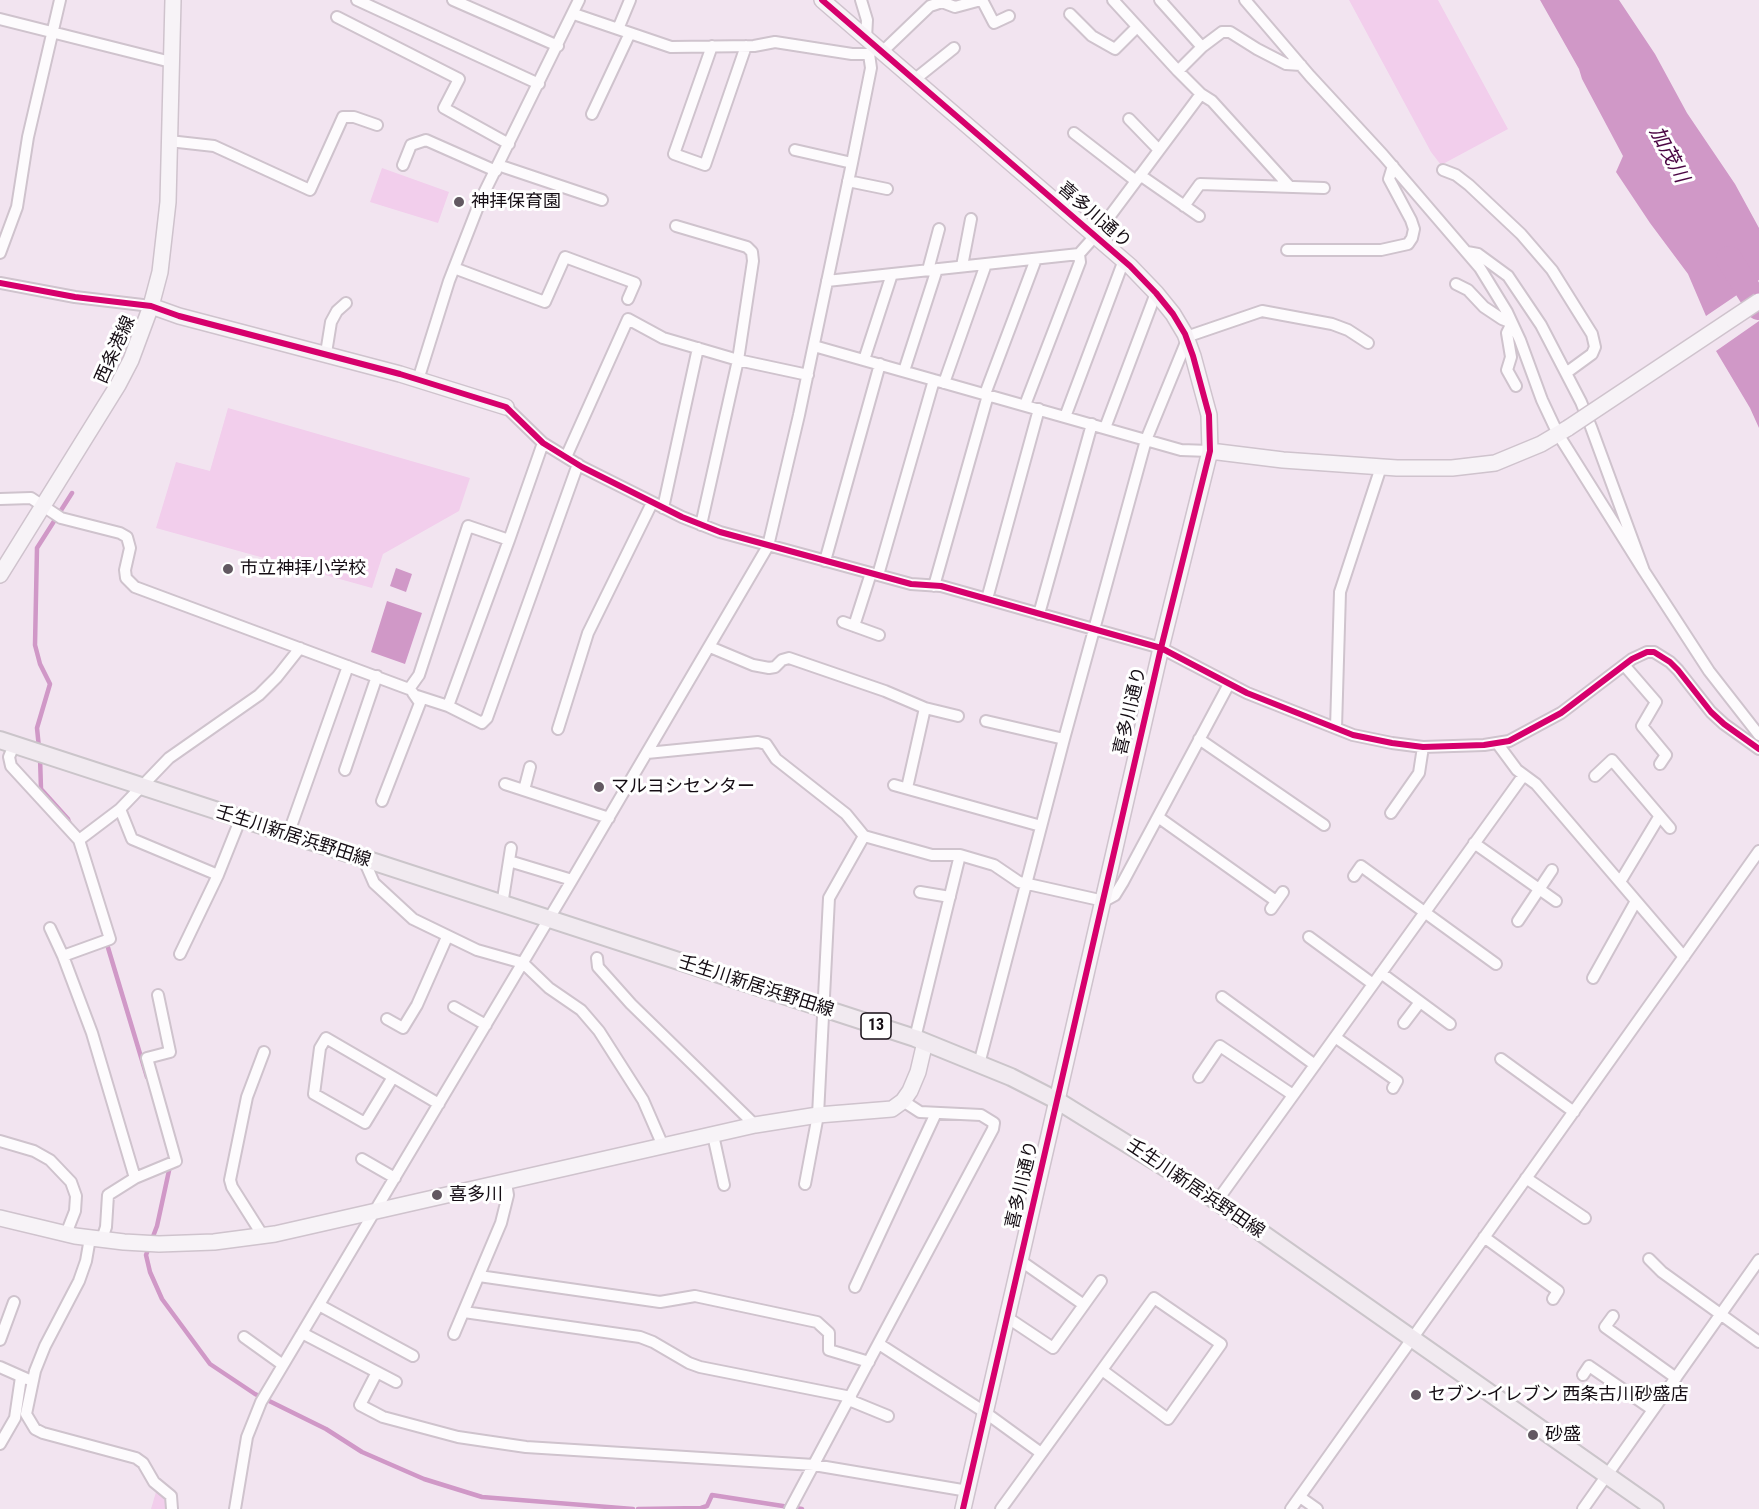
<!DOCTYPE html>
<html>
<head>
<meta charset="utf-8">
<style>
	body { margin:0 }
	canvas { display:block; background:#f2e4f0 }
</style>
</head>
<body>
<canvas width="1759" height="1509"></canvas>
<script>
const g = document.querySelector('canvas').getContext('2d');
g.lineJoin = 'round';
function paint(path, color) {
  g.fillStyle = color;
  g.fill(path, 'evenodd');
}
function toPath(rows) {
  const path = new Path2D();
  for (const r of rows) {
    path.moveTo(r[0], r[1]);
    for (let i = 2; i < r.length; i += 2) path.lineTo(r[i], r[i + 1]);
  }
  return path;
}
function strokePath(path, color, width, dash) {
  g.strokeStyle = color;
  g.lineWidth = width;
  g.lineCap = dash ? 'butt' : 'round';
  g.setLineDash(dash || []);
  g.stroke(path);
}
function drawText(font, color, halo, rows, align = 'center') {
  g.font = font + ' "Roboto Condensed","Noto Sans JP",sans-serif';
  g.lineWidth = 6;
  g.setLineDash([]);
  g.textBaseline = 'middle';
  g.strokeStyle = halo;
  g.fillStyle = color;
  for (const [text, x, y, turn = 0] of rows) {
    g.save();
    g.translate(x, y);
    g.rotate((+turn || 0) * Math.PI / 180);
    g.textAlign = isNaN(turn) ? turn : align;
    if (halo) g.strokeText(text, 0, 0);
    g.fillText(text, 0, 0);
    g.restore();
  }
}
const green = toPath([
	[1349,0,1438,0,1508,129,1441,165,1431,152],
	[382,168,449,192,438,223,370,202],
	[228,408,470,478,459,511,383,554,372,588,156,528,176,462,210,471],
	[158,1485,171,1496,172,1509,151,1509]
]);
const water = toPath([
	[1540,0,1619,0,1655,54,1687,113,1735,184,1759,228,1759,280,1706,316,1688,274,1650,223,1616,172,1623,156,1582,79,1579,69],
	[1759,321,1759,428,1750,408,1716,351],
	[396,568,412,574,406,592,390,586],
	[387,601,422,613,405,664,371,652]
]);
const stream = toPath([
	[39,748,37,728,50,684,40,664,35,645,37,548,72,493],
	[40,757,41,789,68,819,71,827],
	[106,941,147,1077],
	[170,1166,157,1226,146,1255,150,1272,162,1299,210,1364,255,1394,326,1429,362,1452,424,1479,482,1497,633,1509],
	[638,1509,701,1508,707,1506,712,1495,802,1509]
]);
const river = toPath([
	[1729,259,1759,307]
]);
const street = toPath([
	[357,0,539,84],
	[453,0,558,46],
	[861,0,867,20,866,38],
	[982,0,994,23,1009,16],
	[1113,0,1178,71,1201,94,1212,101,1290,187],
	[1160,0,1202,47],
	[1245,0,1310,76,1383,155,1480,268,1507,312,1520,340,1542,400,1558,434,1644,571],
	[574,14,671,47,754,46,775,42,852,54,869,54],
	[1070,14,1092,36,1115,49,1137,27],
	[337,17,459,79,444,108,509,144],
	[0,19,171,62],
	[618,29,630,0],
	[712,46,674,154,705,165,746,46],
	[882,52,930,6,942,2,955,7,981,0],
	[1178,71,1202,47,1222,32,1230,32,1257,49,1286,64,1301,65],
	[914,80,954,48],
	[592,114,630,33],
	[1129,119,1159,150],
	[1074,133,1136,181],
	[169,141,214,146,310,190,343,117,354,117,377,125],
	[795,150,852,163],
	[403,165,411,145,426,140,496,171],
	[498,165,602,200],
	[1443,170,1456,175,1469,185,1521,234,1552,270,1592,334,1595,347,1592,354,1566,373],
	[1140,175,1199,216],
	[848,181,887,189],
	[1184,206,1200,184,1324,188],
	[676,226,747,247,752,252,753,261,738,360,701,525],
	[1287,250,1381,250,1408,244,1412,238,1414,229,1411,220,1389,179,1393,166],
	[1467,252,1478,254,1508,276,1541,325,1581,402,1591,427,1644,571,1709,671,1759,735],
	[0,253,17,207,28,137,60,0],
	[962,266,971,219],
	[454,268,545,302,565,257,635,283,628,299],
	[928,270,939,229],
	[827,281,1079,254,1095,236,1201,94],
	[0,283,75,297,151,306],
	[1456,284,1468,290,1484,307,1502,319,1512,323,1507,333,1511,357,1507,370,1516,386],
	[1186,337,1262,311,1332,324,1348,330,1368,343],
	[814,346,1181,450,1210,451],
	[326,353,331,322,337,311,346,303],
	[864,360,892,274],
	[904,371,937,269],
	[418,380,449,281,481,199,579,0],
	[944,383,986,264],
	[985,394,1036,259],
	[1025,405,1080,262,1079,254],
	[506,407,543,443,582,467,682,517,720,532,911,584,941,586,1161,648,1247,693,1353,735,1392,743,1423,747,1484,745,1509,741,1561,713,1632,659,1647,652,1654,652,1670,662,1678,670,1711,712,1724,724,1759,749],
	[1065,417,1124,260],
	[1105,428,1156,293],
	[566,457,628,319,663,338,738,360,808,375],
	[0,499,31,498,61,518,120,533,127,537,130,548,125,570,126,578,135,587,409,689,419,675,468,526,509,540,543,443],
	[663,508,698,348],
	[825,561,880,364],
	[878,575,934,380],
	[934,586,988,395],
	[987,599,1039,409],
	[1039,614,1092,424],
	[843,622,879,635],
	[854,626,871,573],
	[710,647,753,665,769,668,775,667,782,660,789,658,885,691,925,708,907,788],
	[1624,665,1656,702,1642,726,1666,755,1660,764],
	[417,696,448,706,482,723,487,718,578,464],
	[448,706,509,540],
	[925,708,958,716],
	[986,721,1064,739],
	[1336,728,1340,592,1381,467],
	[558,729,588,633,652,503],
	[1199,739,1324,825],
	[1497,743,1517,770,1536,784,1684,957],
	[14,745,9,757,11,766,79,840,110,939,63,956],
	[647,753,758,742,766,744,776,759,846,814,864,836,932,855,960,855,994,865,1019,882,1104,901,1115,895,1123,882,1229,684],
	[345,770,377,676],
	[1595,776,1612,760,1670,828],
	[505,784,609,818],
	[894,785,1041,826],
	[524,790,530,767],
	[382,801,420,703,413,693],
	[120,809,132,839,218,875],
	[1391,813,1419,773,1423,747],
	[1158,817,1276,901],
	[288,835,348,666],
	[79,840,120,809,169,758,259,695,277,677,300,648],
	[1474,843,1556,901],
	[364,860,374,883,413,919,477,950,523,963,549,988,581,1010,599,1031,643,1100,663,1146],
	[509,861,572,880],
	[1354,876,1361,866,1496,964],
	[1620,882,1659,817],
	[920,892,950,897],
	[502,905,511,848],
	[1271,909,1283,892],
	[1518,921,1552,870],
	[50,928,63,956,92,1033,135,1178],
	[1309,937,1373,984],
	[180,954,218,875,240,820],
	[597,958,598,967,631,1004,755,1125],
	[1381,973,1450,1024],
	[1593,978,1636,901],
	[1222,997,1315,1065],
	[454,1007,486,1025],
	[387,1019,403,1028,417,1005,447,937],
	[1404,1023,1420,1002],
	[1335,1037,1397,1081,1393,1088],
	[915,1038,960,855],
	[1501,1059,1574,1112],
	[979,1064,1064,739,1146,440,1187,340],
	[393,1077,365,1123,314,1094,320,1048,326,1038,393,1077,439,1104],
	[1199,1077,1220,1046,1293,1095],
	[713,1135,724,1185],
	[0,1141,34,1151,50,1160,71,1182,76,1196,75,1211,66,1234],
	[362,1159,395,1178],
	[1526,1178,1585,1218],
	[805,1184,818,1115,829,898,864,836],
	[1217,1201,1523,776],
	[263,1236,232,1187,230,1180,247,1097,264,1052],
	[1484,1237,1558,1291,1553,1299],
	[90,1238,86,1261,79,1281,45,1346,35,1371,26,1414,35,1429,43,1433,136,1458,143,1463,154,1482,171,1496,172,1509],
	[102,1239,106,1227,108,1195,135,1178,176,1161,147,1058,170,1052,158,995],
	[1649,1259,1662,1272,1759,1342],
	[1021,1261,1084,1305],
	[479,1276,660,1302,695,1296,817,1322,829,1333,829,1350,869,1362],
	[855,1287,936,1113],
	[319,1305,413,1356],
	[464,1312,640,1337,653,1342,689,1363,700,1367,851,1397],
	[1613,1316,1605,1327,1676,1378],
	[1008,1318,1053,1348,1101,1281],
	[302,1333,396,1382],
	[454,1334,501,1223,508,1195,506,1183],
	[244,1337,283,1365],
	[0,1340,14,1302],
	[879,1344,986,1413,1041,1453],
	[0,1367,27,1379],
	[377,1372,360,1405,383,1417,458,1437,526,1447,814,1465,968,1491],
	[1583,1375,1589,1366,1653,1410],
	[849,1400,888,1416],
	[0,1444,15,1418,21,1377],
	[1300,1497,1317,1509],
	[235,1509,247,1437,261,1402,572,880,768,546,799,415,852,163,871,68,869,54,876,47],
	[790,1509,993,1129,994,1123,981,1115,920,1112,903,1101],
	[1001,1509,1154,1298,1221,1344,1168,1419,1102,1370],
	[1291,1509,1759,851],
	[1583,1509,1759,1260]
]);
const secondary = toPath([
	[822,0,1130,266,1156,293,1173,314,1185,334,1193,356,1209,415,1210,451,1161,648,963,1509],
	[151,306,179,316,400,374,506,407],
	[1210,451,1283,460,1397,468,1452,468,1495,463,1541,444,1568,428],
	[0,575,118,385,131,360,151,306,160,272,168,202,173,0],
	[0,1218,75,1236,124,1242,159,1244,214,1242,275,1234,755,1125,818,1115,892,1109,903,1101,910,1091,918,1072,925,1042]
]);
const primary = toPath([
	[0,740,915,1038,1011,1077,1058,1101,1195,1186,1655,1509]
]);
const secondaryBridge = toPath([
	[1568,428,1759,301]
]);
const cycleway = toPath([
	[822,0,1130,266,1156,293,1173,314,1185,334,1193,356,1209,415,1210,451,1161,648,963,1509],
	[0,283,75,297,151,306,179,316,400,374,506,407,543,443,582,467,682,517,720,532,911,584,941,586,1161,648,1247,693,1353,735,1392,743,1423,747,1484,745,1509,741,1561,713,1632,659,1647,652,1654,652,1670,662,1678,670,1711,712,1724,724,1759,749]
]);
const markers = [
	[459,202,6,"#625861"],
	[228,569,6,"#625861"],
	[599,787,6,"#625861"],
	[437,1195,6,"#625861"],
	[1416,1395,6,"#625861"],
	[1533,1435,6,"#625861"]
];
const shields = [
	[876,1026,30]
];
const shieldNames = [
	["13",876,1026]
];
const poiNames = [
	["神拝保育園",471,202],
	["市立神拝小学校",240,569],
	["マルヨシセンター",611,787],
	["喜多川",449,1195],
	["セブン-イレブン 西条古川砂盛店",1428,1395],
	["砂盛",1545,1435]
];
const streetNames = [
	["喜多川通り",1094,216,41],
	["西条港線",116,350,-66],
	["喜多川通り",1131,711,-77],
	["壬生川新居浜野田線",293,837,18],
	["壬生川新居浜野田線",756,987,18],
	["喜多川通り",1023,1185,-77],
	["壬生川新居浜野田線",1195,1189,34]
];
const waterNames = [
	["加茂川",1668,155,62]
];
paint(green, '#f2ceec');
paint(water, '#d098c7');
strokePath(stream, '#d098c7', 4.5);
strokePath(river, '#d098c7', 26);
strokePath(street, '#cfc3cd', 14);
strokePath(secondary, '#cfc3cd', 18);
strokePath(primary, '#cbc5ca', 20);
strokePath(street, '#fdfbfd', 10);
strokePath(secondary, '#f7f3f7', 15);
strokePath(primary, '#f1eaf0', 16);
strokePath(secondaryBridge, '#cfc3cd', 18, []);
strokePath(secondaryBridge, '#f7f3f7', 15);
strokePath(cycleway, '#d6006c', 6);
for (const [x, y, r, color] of markers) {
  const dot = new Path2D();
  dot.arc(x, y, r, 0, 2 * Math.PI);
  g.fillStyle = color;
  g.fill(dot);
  strokePath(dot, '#fff', 2);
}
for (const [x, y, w] of shields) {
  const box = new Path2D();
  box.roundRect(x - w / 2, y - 13, w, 26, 4.5);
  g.fillStyle = '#fff';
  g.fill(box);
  strokePath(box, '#150d14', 1.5);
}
drawText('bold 16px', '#150d14', null, shieldNames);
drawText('18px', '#150d14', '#fff', poiNames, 'left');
drawText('18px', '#150d14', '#fff', streetNames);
drawText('italic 20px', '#4a0543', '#fff', waterNames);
</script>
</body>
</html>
